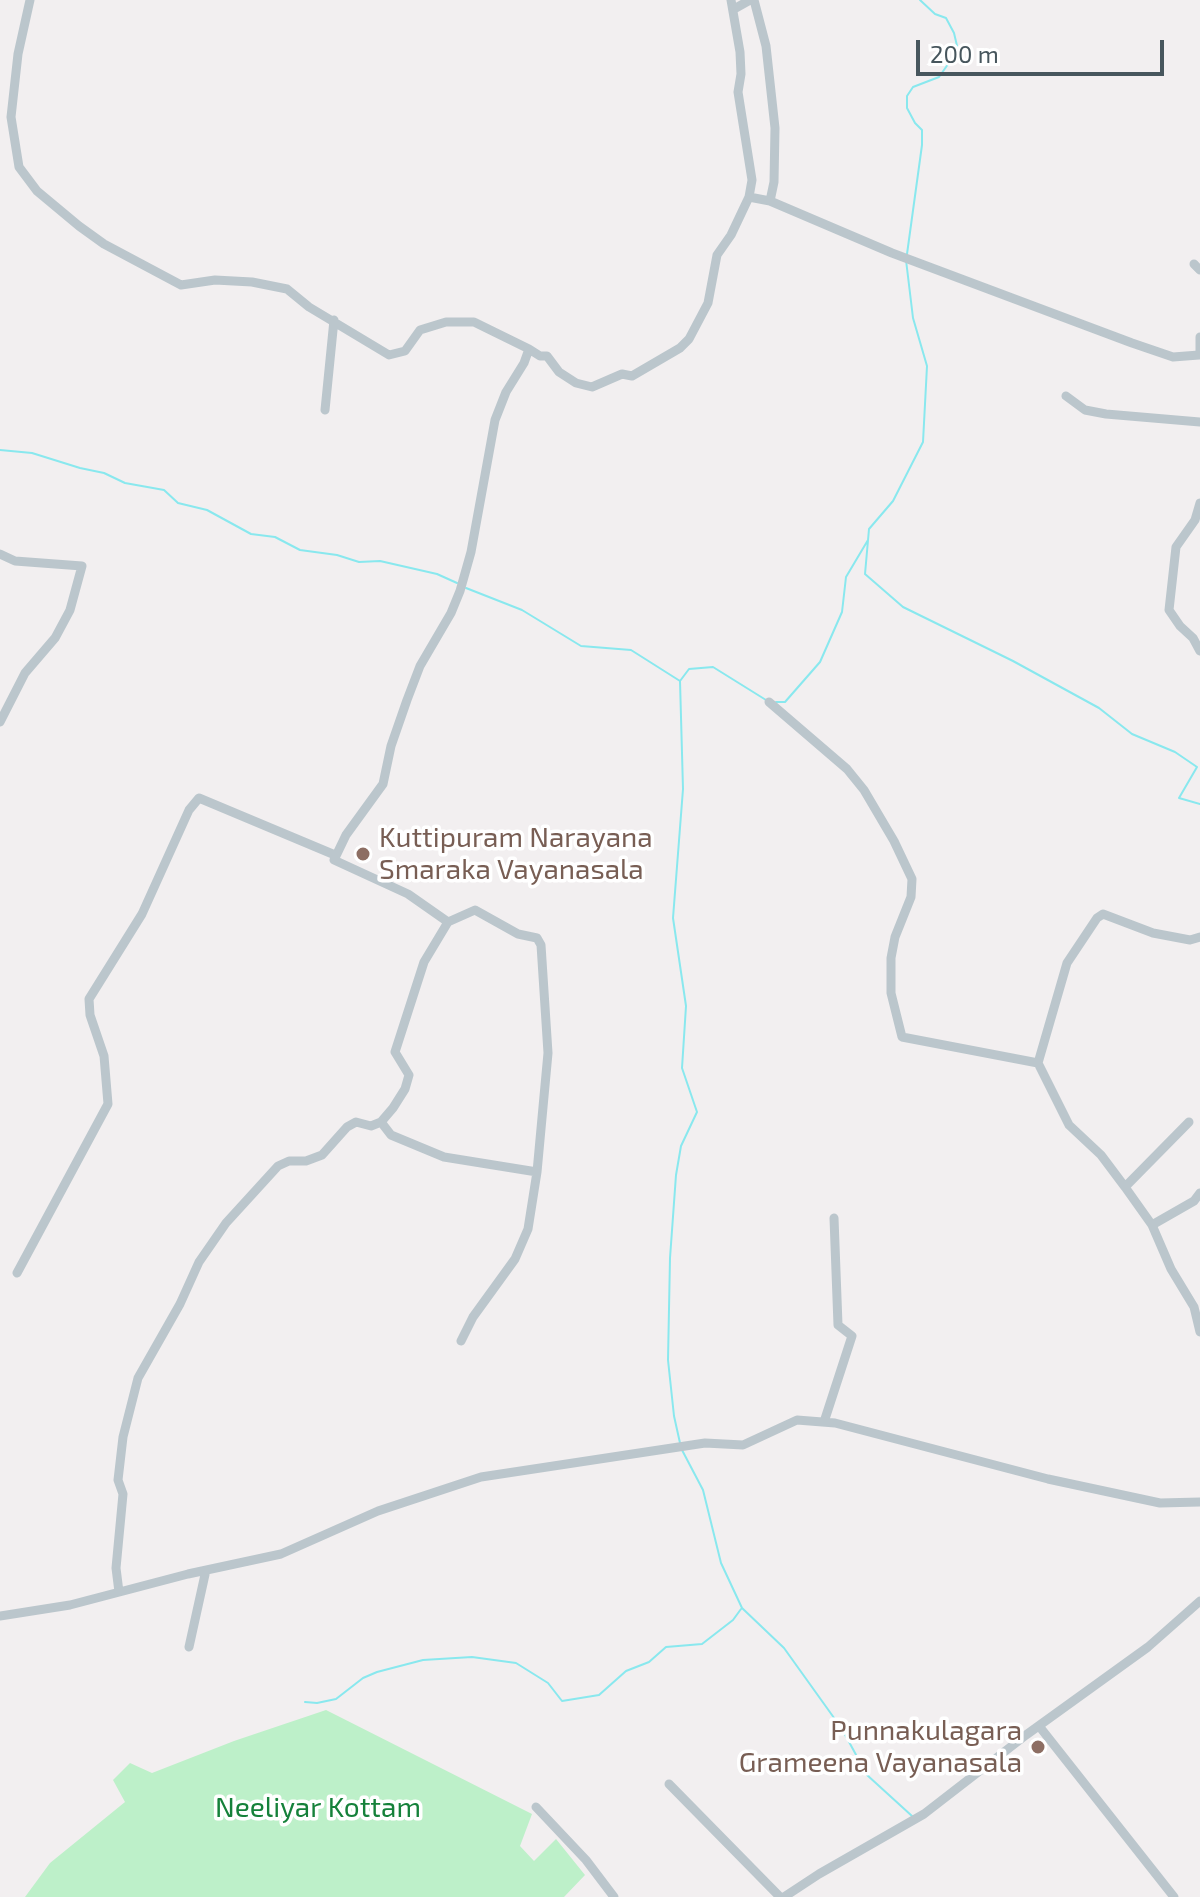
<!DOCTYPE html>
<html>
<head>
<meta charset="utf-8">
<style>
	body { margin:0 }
	#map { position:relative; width:1200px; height:1897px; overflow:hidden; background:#f2eff0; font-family:"Exo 2",sans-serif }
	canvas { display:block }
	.scale { position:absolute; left:916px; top:40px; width:248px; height:36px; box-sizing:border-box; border:4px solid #47565d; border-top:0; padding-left:10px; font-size:24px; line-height:28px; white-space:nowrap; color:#47565d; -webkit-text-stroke:6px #fff; paint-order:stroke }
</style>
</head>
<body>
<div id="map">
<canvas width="1200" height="1897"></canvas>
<div class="scale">200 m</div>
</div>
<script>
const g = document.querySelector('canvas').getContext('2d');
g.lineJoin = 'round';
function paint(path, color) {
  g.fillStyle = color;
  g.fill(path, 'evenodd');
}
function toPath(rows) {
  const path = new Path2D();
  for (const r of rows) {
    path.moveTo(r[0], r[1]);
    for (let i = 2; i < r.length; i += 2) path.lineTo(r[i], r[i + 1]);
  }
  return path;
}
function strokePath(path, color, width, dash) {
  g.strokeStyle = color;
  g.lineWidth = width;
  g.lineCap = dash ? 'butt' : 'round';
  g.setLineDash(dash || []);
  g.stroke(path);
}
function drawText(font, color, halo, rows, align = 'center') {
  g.font = font + ' "Exo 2",sans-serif';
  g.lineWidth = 7;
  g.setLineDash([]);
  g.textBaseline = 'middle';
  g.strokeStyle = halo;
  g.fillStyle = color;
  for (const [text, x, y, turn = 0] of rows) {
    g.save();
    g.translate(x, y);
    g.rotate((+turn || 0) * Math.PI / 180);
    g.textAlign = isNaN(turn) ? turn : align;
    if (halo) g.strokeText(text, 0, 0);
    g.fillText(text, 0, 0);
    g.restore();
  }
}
const green = toPath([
	[326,1710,532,1814,520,1846,534,1861,556,1839,585,1875,564,1897,25,1897,50,1863,125,1802,113,1780,130,1763,152,1773,234,1741]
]);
const stream = toPath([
	[907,254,922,145,922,130,915,123,907,108,907,96,913,87,939,77,958,50,954,33,946,18,935,14,920,0],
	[906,260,913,318,927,366,923,442,893,501,869,529,865,574,903,607,1013,661,1099,708,1132,734,1175,752,1197,767,1179,798,1200,804],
	[0,450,32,453,80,468,104,473,125,483,164,490,178,503,207,510,251,534,275,537,300,550,337,555,359,562,380,561,437,574,457,583],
	[466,588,522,610,581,646,631,650,680,681],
	[776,702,785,702,820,662,842,612,846,577,868,540],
	[680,1443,674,1416,668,1360,670,1258,676,1175,681,1146,697,1112,682,1068,686,1006,673,918,683,789,680,681,689,669,713,667,766,700],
	[682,1450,703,1490,721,1563,742,1608,784,1648,842,1729,867,1775,912,1816],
	[305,1702,317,1703,336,1699,363,1678,377,1672,423,1660,472,1657,516,1663,548,1683,562,1701,599,1695,626,1671,649,1662,666,1647,702,1644,733,1620,741,1609]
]);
const street = toPath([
	[30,0,18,54,11,117,19,167,37,191,79,226,104,244,181,285,215,280,252,282,287,289,309,307,389,355,405,351,420,330,446,322,474,322,529,349,524,363,506,392,495,420,471,552,460,591,451,613,420,666,407,700,391,746,383,784,346,835,334,860,408,894,448,922,424,962,395,1052,409,1075,405,1089,393,1108,381,1122,371,1126,356,1122,347,1127,322,1155,306,1161,289,1161,278,1166,226,1223,199,1262,180,1304,138,1378,123,1437,118,1480,123,1494,116,1568,119,1592],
	[731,0,740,52,741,74,738,92,752,180,749,197],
	[754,0,766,46,775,128,774,182,770,201],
	[734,9,750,0],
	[1194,264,1200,270],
	[1200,337,1200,355],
	[529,349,540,356,547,356,559,372,576,383,592,387,622,374,632,376,680,348,689,339,708,303,717,255,731,235,749,197,770,201,892,253,1132,343,1173,357,1199,355],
	[1066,396,1085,410,1106,414,1200,422],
	[325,410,334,320],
	[1200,503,1195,520,1176,547,1169,610,1180,626,1193,638,1200,651],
	[0,554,15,561,82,566,70,610,55,638,25,673,0,722],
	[769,702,847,769,864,790,894,841,912,879,911,897,895,937,891,958,891,993,902,1037,1038,1063],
	[448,922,475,910,518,934,537,938,541,945,548,1053,537,1172,528,1229,515,1259,473,1317,461,1341],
	[381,1122,391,1135,444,1157,537,1172],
	[1125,1187,1101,1155,1069,1125,1038,1063,1067,963,1097,918,1103,914,1153,933,1190,940,1200,937],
	[1200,1193,1194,1201,1152,1225,1171,1269,1194,1307,1200,1332],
	[1152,1225,1125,1187,1189,1122],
	[17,1273,108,1104,104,1056,90,1015,89,999,142,914,189,810,199,798,335,855],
	[824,1422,852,1336,838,1325,834,1218],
	[0,1616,70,1605,188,1574,281,1554,378,1511,481,1477,705,1443,743,1445,797,1420,835,1423,1048,1479,1160,1503,1200,1502],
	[189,1647,206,1570],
	[1039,1726,1174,1897],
	[669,1784,780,1897],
	[536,1807,586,1860,614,1897],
	[784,1897,819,1874,924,1814,1026,1735,1148,1647,1200,1601]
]);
const markers = [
	[363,854,8,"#8d6e63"],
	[1038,1747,8,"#8d6e63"]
];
const educationNames = [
	["Kuttipuram Narayana",379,838],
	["Smaraka Vayanasala",379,870],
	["Punnakulagara",1022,1731,"right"],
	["Grameena Vayanasala",1022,1763,"right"]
];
const parkNames = [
	["Neeliyar Kottam",318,1808]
];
paint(green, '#bdf0c9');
strokePath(stream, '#89e8ee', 2);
strokePath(street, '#bbc6cc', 9);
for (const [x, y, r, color] of markers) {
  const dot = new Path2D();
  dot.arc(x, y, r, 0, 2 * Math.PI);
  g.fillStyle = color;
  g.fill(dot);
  strokePath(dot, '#fff', 3);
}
drawText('28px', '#785e54', '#fff', educationNames, 'left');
drawText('28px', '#15813a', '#fff', parkNames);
</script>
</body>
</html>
